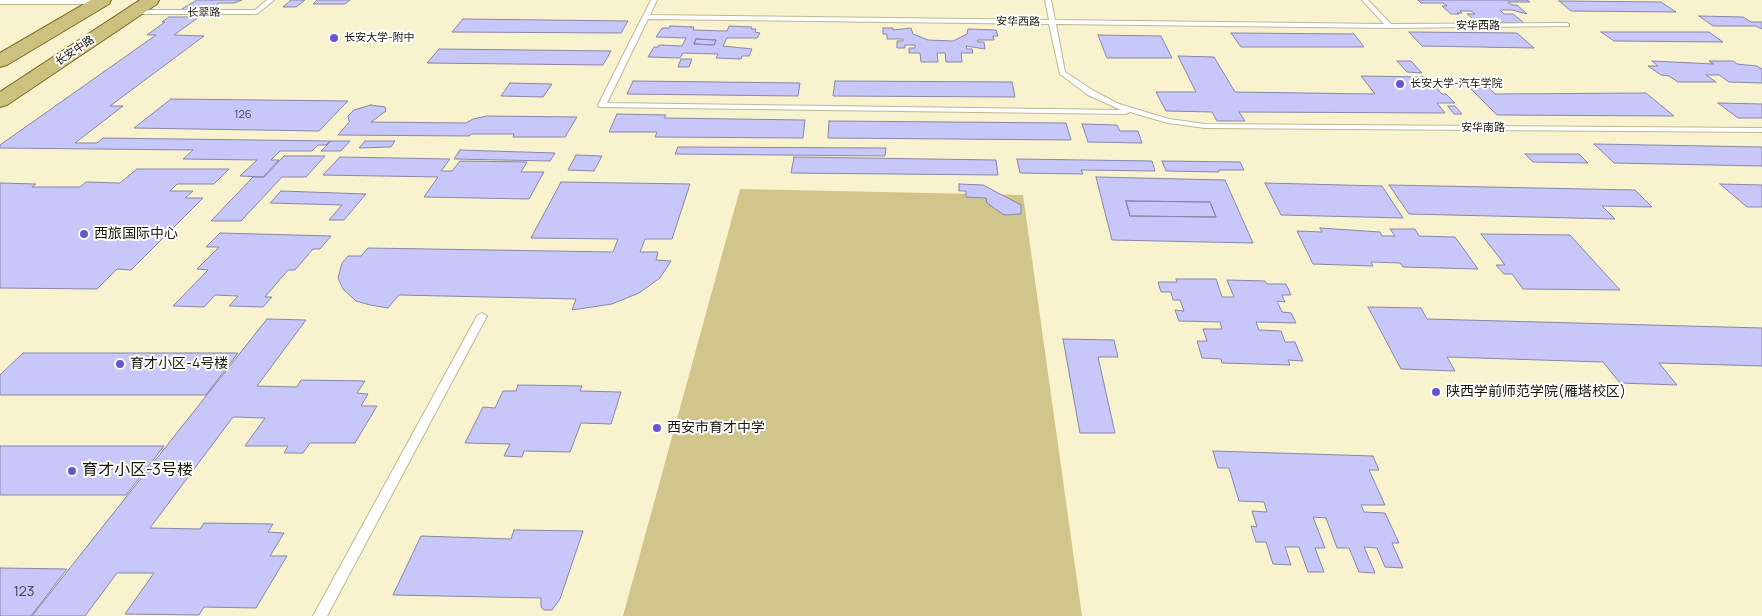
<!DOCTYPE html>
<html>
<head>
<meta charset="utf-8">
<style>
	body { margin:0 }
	canvas { display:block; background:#f9f2ce }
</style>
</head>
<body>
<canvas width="1762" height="616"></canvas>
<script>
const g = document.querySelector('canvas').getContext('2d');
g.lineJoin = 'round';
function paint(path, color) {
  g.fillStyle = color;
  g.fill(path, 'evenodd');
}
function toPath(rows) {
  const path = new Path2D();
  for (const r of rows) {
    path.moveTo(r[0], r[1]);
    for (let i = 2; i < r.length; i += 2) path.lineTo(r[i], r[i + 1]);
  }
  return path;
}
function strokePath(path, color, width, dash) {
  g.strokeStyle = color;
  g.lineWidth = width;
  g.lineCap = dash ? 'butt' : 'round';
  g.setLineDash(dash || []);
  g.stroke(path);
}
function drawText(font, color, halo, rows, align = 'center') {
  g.font = font + ' Manrope,"Noto Sans SC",sans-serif';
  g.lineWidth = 4;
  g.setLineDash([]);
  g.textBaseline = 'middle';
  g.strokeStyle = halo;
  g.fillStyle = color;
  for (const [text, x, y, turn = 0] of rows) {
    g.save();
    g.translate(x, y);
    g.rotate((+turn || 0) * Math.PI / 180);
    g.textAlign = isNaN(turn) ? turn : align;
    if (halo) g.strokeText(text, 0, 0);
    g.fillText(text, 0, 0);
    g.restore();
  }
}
const green = toPath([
	[740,189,1023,195,1082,616,623,616]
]);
const building = toPath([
	[197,0,242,0,234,3,219,3,206,12,177,12,197,0],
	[291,0,305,0,296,7,283,7,291,0],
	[317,0,350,0,345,4,313,4,317,0],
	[1418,0,1527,0,1530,2,1508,2,1512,5,1517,5,1527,14,1512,10,1500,10,1504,14,1513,14,1524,23,1477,22,1467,14,1475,14,1471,11,1460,11,1462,13,1457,13,1459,14,1451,14,1442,6,1447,6,1443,3,1421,3,1418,0],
	[1559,1,1661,2,1676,12,1571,11,1559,1],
	[1699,16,1743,17,1751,22,1762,22,1762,29,1756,26,1713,26,1699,16],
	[169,17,199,17,174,35,204,36,110,106,123,106,75,143,97,143,103,138,330,141,326,145,318,145,312,151,280,151,271,160,279,160,263,177,240,176,257,160,183,159,193,150,0,148,0,145,156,35,147,35,165,22,162,22,169,17],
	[463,19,628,21,621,33,452,32,463,19],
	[670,26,694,27,693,30,727,31,729,26,752,27,751,29,756,29,755,32,760,33,757,38,727,38,723,46,752,49,749,56,742,56,741,59,716,58,718,54,683,53,680,58,648,57,654,47,658,47,659,45,682,46,686,38,656,37,662,28,669,28,670,26],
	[696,39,716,40,714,45,694,44,696,39],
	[883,28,893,28,893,30,911,28,913,34,928,40,953,41,967,34,968,29,996,30,998,36,993,36,994,40,977,40,978,42,984,42,985,49,966,46,967,49,972,49,973,53,961,53,962,62,946,62,945,53,937,53,938,62,921,62,920,53,909,53,909,48,915,48,915,45,905,45,905,48,897,48,897,41,903,41,903,39,887,39,887,34,883,34,883,28],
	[1409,32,1517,33,1534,48,1422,46,1409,32],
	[1601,32,1709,32,1723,42,1614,41,1601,32],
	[1231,33,1354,34,1364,47,1241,47,1231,33],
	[1098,35,1161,36,1172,58,1107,58,1098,35],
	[696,39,716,40,714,45,694,44,696,39],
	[439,49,611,51,603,65,427,63,439,49],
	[1178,56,1214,57,1235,92,1375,94,1361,76,1426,77,1442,94,1446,94,1455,103,1437,103,1445,113,1239,112,1245,121,1217,121,1212,112,1166,111,1156,92,1196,92,1178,56],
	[681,59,692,59,689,67,678,67,681,59],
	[1397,61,1411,61,1422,73,1407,72,1397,61],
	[1652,61,1714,64,1709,61,1733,61,1737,64,1757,66,1762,69,1762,83,1729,82,1719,75,1706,75,1716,82,1678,82,1669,76,1661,75,1648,66,1658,66,1652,61],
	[633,81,800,83,798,96,627,94,633,81],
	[835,81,1012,82,1015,97,833,96,835,81],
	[510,83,552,84,543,97,501,96,510,83],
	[1466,84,1486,84,1495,94,1646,93,1674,116,1497,115,1466,84],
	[171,99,348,101,319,131,134,128,171,99],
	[1718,103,1762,104,1762,118,1738,118,1718,103],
	[371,105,385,107,386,111,371,122,466,123,473,119,487,116,577,117,565,137,513,137,514,134,471,134,469,136,338,135,350,121,349,121,348,116,354,110,371,105],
	[1448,106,1455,106,1462,114,1454,114,1448,106],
	[617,114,666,115,664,118,805,120,803,138,655,137,657,132,609,132,617,114],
	[829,121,1066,123,1071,140,828,138,829,121],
	[1082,124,1117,125,1120,131,1138,131,1142,143,1088,142,1082,124],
	[331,141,350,141,341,151,321,151,331,141],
	[365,141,395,141,391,147,359,148,365,141],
	[1594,144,1762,147,1762,166,1614,163,1594,144],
	[678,147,886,148,885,156,675,154,678,147],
	[460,150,555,153,550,161,454,159,460,150],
	[1525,154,1579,154,1588,163,1533,162,1525,154],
	[576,155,602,156,594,171,568,170,576,155],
	[284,156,325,156,306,177,282,177,241,221,211,221,253,177,264,177,284,156],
	[340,157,450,159,441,171,452,171,460,161,527,162,521,172,544,172,529,199,424,197,438,177,323,175,340,157],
	[794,157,996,160,998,175,791,173,794,157],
	[1017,159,1152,161,1155,171,1081,170,1083,174,1020,173,1017,159],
	[1162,161,1240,162,1244,170,1219,170,1219,172,1166,171,1162,161],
	[137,169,229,169,214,184,177,184,170,191,193,191,185,198,203,198,131,270,117,269,97,289,0,288,0,183,36,184,32,187,80,187,86,182,120,183,137,169],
	[1096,177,1225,180,1253,243,1112,240,1096,177],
	[1126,201,1210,202,1216,217,1130,216,1126,201],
	[561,182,690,184,672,239,645,239,640,252,658,252,656,260,671,261,660,278,639,293,612,304,572,310,576,299,399,295,388,308,370,305,356,301,343,289,338,278,342,263,348,256,361,256,368,248,613,252,618,239,531,238,561,182],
	[1265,183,1382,186,1403,218,1281,215,1265,183],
	[959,184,983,185,1021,205,1021,214,1004,215,987,203,986,198,966,197,966,191,959,191,959,184],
	[1720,184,1762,185,1762,207,1747,207,1720,184],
	[1389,185,1635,190,1652,207,1602,206,1615,219,1409,214,1389,185],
	[281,191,366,194,344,220,329,220,342,205,270,203,281,191],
	[1126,201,1210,202,1216,217,1130,216,1126,201],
	[1320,228,1380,232,1382,236,1395,236,1390,229,1415,229,1419,236,1455,237,1478,269,1403,267,1400,263,1371,262,1373,266,1313,264,1297,231,1322,232,1320,228],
	[220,233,331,236,320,249,313,249,295,270,288,270,265,297,272,297,263,307,229,306,238,296,215,295,204,307,173,306,208,270,197,269,219,247,206,247,220,233],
	[1481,234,1570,235,1620,290,1523,289,1512,274,1504,274,1496,265,1505,265,1481,234],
	[1176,279,1216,279,1222,297,1234,297,1227,280,1265,281,1267,284,1286,284,1291,295,1282,295,1285,302,1277,301,1282,312,1291,313,1296,323,1256,322,1259,330,1281,331,1285,342,1295,342,1303,361,1288,360,1290,365,1222,363,1221,359,1202,358,1197,341,1207,341,1203,329,1222,329,1220,322,1179,321,1175,310,1184,311,1180,300,1173,300,1171,292,1161,292,1158,282,1177,282,1176,279],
	[1368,307,1421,308,1427,319,1762,328,1762,366,1659,363,1677,385,1620,383,1603,362,1447,357,1455,371,1401,369,1368,307],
	[267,319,306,320,257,386,297,387,301,380,365,381,357,393,368,394,361,406,377,406,355,443,310,443,303,453,284,453,288,446,245,446,265,418,233,417,150,528,200,529,204,523,273,524,268,532,284,533,270,556,287,556,256,608,204,607,199,615,125,614,154,573,117,573,85,616,32,616,267,319],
	[1063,339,1114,340,1118,357,1098,357,1115,433,1080,433,1063,339],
	[23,353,238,353,206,395,0,395,0,375,23,353],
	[518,385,582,386,580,391,621,392,611,424,581,423,570,452,524,451,522,457,504,456,510,444,465,443,483,407,495,408,503,391,516,391,518,385],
	[0,446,164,446,126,495,0,495,0,446],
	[1213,451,1373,456,1379,470,1369,470,1385,505,1361,505,1364,512,1385,513,1399,543,1392,543,1403,568,1385,567,1377,548,1364,547,1375,573,1359,572,1349,548,1337,548,1326,518,1313,517,1325,548,1315,548,1324,572,1308,572,1299,547,1285,547,1291,565,1273,564,1266,542,1256,542,1251,526,1257,527,1252,511,1267,512,1264,502,1239,501,1229,468,1218,468,1213,451],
	[514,530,583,531,560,599,552,610,544,610,541,607,541,598,393,595,421,536,511,539,514,530],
	[0,568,67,569,31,616,0,616,0,568]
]);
const service = toPath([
	[267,0,274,0,257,14,133,14,130,12,133,10,255,10,267,0],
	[651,0,657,0,650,15,1049,20,1045,0,1051,0,1055,20,1384,24,1362,0,1368,0,1391,24,1567,23,1569,24,1569,26,1389,28,1056,24,1065,72,1094,91,1119,104,1169,119,1205,124,1762,128,1762,132,1205,128,1168,123,1130,112,1126,114,599,107,598,105,651,0],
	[648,19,1049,24,1060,74,1088,95,1121,110,607,103,648,19],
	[482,313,487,316,327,616,313,616,477,316,482,313]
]);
const minor = toPath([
	[0,0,108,0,102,4,0,4,0,0]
]);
const primary = toPath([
	[91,0,111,0,109,4,7,65,0,67,0,53,91,0],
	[140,0,159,0,157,4,7,105,0,107,0,92,140,0]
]);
const markers = [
	[334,38,5,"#6655ce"],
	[1400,84,5,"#6655ce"],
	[84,234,5,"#6655ce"],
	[120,364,5,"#6655ce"],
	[1436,392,5,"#6655ce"],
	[657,428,5,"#6655ce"],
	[72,471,5,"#6655ce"]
];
const farStreetnames = [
	["长翠路",204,13,-1],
	["安华西路",1018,22,1],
	["安华西路",1478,26],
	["长安中路",75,51,-34],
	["安华南路",1483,128]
];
const farPoinames = [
	["长安大学-附中",344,38],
	["长安大学-汽车学院",1410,84]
];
const numberNames = [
	["126",243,115]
];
const poiNames = [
	["西旅国际中心",94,234],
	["育才小区-4号楼",130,364],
	["陕西学前师范学院(雁塔校区)",1446,392],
	["西安市育才中学",667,428]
];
const nearNumbernames = [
	["123",24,592]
];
const nearPoinames = [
	["育才小区-3号楼",82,471]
];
paint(green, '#d0c58a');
paint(building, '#c7c7f9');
strokePath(building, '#8787a7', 1);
strokePath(service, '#beb795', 2);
strokePath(minor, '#beb795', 2);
strokePath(primary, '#796b1f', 2);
paint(service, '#fff');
paint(minor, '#fff');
paint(primary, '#cdc180');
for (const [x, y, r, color] of markers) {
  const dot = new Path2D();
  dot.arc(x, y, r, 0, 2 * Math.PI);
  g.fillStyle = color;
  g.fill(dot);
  strokePath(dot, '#fff', 2);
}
drawText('11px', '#19170a', '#fff', farStreetnames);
drawText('11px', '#19170a', '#fff', farPoinames, 'left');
drawText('11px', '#444346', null, numberNames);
drawText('14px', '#19170a', '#fff', poiNames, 'left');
drawText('14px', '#444346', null, nearNumbernames);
drawText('16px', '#19170a', '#fff', nearPoinames, 'left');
</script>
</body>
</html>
